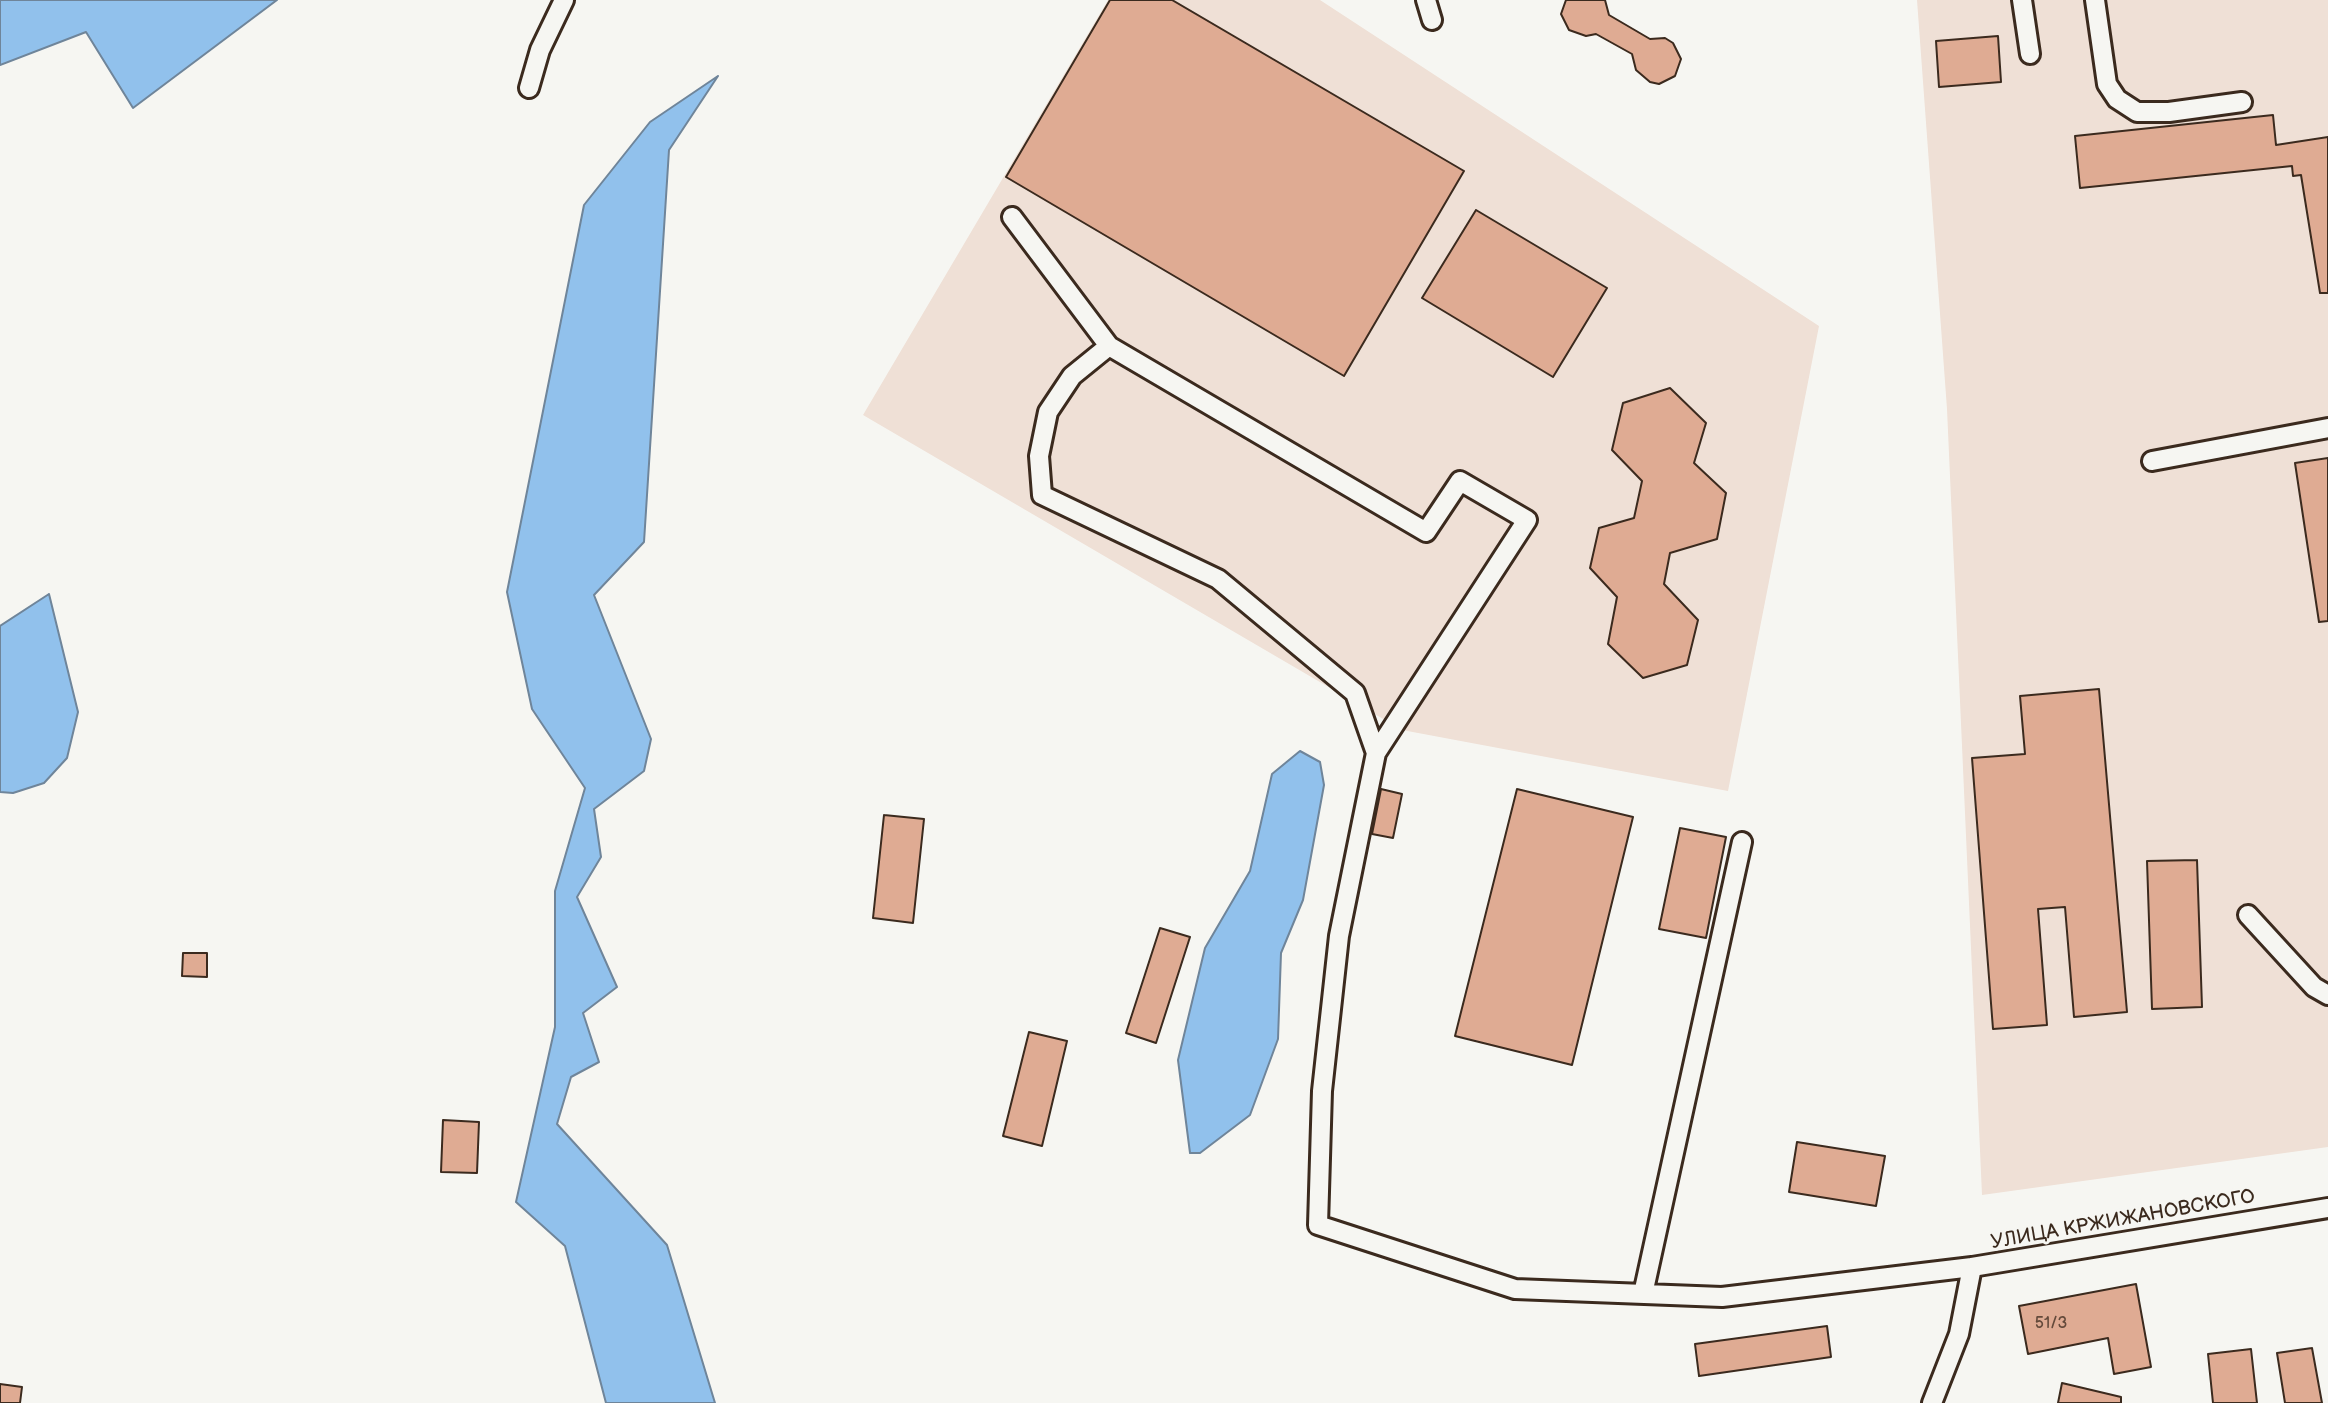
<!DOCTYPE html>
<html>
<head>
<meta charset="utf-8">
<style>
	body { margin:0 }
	canvas { display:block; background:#f6f6f2 }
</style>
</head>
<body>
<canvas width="2328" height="1403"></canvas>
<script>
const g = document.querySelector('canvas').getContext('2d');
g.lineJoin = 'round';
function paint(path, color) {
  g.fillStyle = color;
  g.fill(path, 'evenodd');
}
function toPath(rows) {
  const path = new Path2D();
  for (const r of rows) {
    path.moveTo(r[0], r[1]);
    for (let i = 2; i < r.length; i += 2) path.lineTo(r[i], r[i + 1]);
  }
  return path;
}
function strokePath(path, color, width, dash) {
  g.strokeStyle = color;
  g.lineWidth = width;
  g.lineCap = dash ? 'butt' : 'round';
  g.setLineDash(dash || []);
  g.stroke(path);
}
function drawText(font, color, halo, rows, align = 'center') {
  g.font = font + ' "Balsamiq Sans",sans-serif';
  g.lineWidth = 6;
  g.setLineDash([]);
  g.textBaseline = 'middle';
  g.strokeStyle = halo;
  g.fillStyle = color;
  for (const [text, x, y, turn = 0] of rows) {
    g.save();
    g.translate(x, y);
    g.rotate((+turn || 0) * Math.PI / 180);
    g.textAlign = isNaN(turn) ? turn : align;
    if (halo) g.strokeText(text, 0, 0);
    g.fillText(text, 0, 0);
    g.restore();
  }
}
const built = toPath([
	[1108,0,1320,0,1819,326,1728,791,1402,730,863,415],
	[1917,0,2328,0,2328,1147,1982,1195,1947,409]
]);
const water = toPath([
	[0,0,277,0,133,108,86,32,0,65,0,0],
	[718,76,669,150,644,542,594,595,651,739,644,771,594,809,601,857,577,897,617,987,583,1013,599,1062,571,1077,557,1124,667,1245,715,1403,606,1403,565,1246,516,1202,555,1027,555,891,585,788,532,709,507,592,584,205,650,122,718,76],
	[49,594,78,712,67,758,44,783,13,793,0,792,0,626,49,594],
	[1300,751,1320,762,1324,785,1303,900,1281,953,1278,1039,1250,1115,1200,1153,1190,1153,1178,1060,1205,948,1250,871,1272,774,1300,751]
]);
const building = toPath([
	[1110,0,1172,0,1464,171,1344,376,1006,177,1110,0],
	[1566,0,1605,0,1609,15,1650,39,1665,38,1673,43,1681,59,1675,76,1659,84,1650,82,1636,70,1632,54,1596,34,1586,36,1569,30,1561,14,1566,0],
	[1998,36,2001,82,1939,87,1936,41,1998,36],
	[2273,115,2276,145,2328,137,2328,293,2320,293,2301,175,2293,176,2292,166,2080,188,2075,136,2273,115],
	[1476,210,1607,288,1553,377,1422,298,1476,210],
	[1670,388,1706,423,1694,463,1726,493,1717,539,1670,553,1664,584,1698,620,1687,665,1643,678,1608,644,1617,597,1590,568,1599,528,1634,518,1642,481,1612,450,1623,403,1670,388],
	[2328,458,2328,621,2319,622,2295,463,2328,458],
	[2099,689,2127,1012,2074,1017,2065,907,2038,909,2047,1025,1993,1029,1972,758,2025,754,2020,696,2099,689],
	[1381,789,1402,794,1393,838,1372,834,1381,789],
	[1517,789,1633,817,1572,1065,1455,1036,1517,789],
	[884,815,924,819,913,923,873,918,884,815],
	[1680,828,1726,837,1706,938,1659,929,1680,828],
	[2197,860,2202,1007,2152,1009,2147,861,2197,860],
	[1160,928,1190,937,1156,1043,1126,1033,1160,928],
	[183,953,207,953,207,977,182,976,183,953],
	[1029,1032,1067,1041,1042,1146,1003,1136,1029,1032],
	[443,1120,479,1122,477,1173,441,1172,443,1120],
	[1797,1142,1885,1156,1876,1206,1789,1192,1797,1142],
	[2136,1284,2151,1367,2114,1374,2108,1338,2028,1354,2019,1306,2136,1284],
	[1827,1326,1831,1357,1699,1376,1695,1344,1827,1326],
	[2312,1348,2322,1403,2285,1403,2277,1353,2312,1348],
	[2251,1349,2257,1403,2213,1403,2208,1354,2251,1349],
	[2062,1383,2121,1397,2121,1403,2058,1403,2062,1383],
	[0,1384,22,1387,20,1403,0,1403,0,1384]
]);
const minor = toPath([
	[1426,0,1432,20],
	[2022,0,2030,54],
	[2095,0,2107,84,2117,99,2137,112,2169,112,2242,102],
	[529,88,540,50,564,0],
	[1012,217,1109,346,1072,376,1048,412,1039,456,1042,495,1218,579,1355,693,1376,753,1339,936,1322,1091,1318,1225,1515,1289,1722,1297,1972,1267],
	[1109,346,1426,532,1460,481,1527,520,1376,753],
	[2152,461,2328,428],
	[2248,915,2314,987,2328,995],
	[1643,1294,1742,842],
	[1932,1403,1959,1334,1972,1267,2328,1208]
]);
const numberNames = [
	["51/3",2051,1324]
];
const streetNames = [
	["УЛИЦА КРЖИЖАНОВСКОГО",2123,1220,-10]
];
paint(built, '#efe0d6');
paint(water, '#91c1ec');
strokePath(water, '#6f859a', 2);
paint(building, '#dfab93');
strokePath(building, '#3b2a1e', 2);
strokePath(minor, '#3b2a1e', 24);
strokePath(minor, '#f6f6f2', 18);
drawText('16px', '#644a3b', null, numberNames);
drawText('20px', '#3b2a1e', '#f6f6f2', streetNames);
</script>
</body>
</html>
